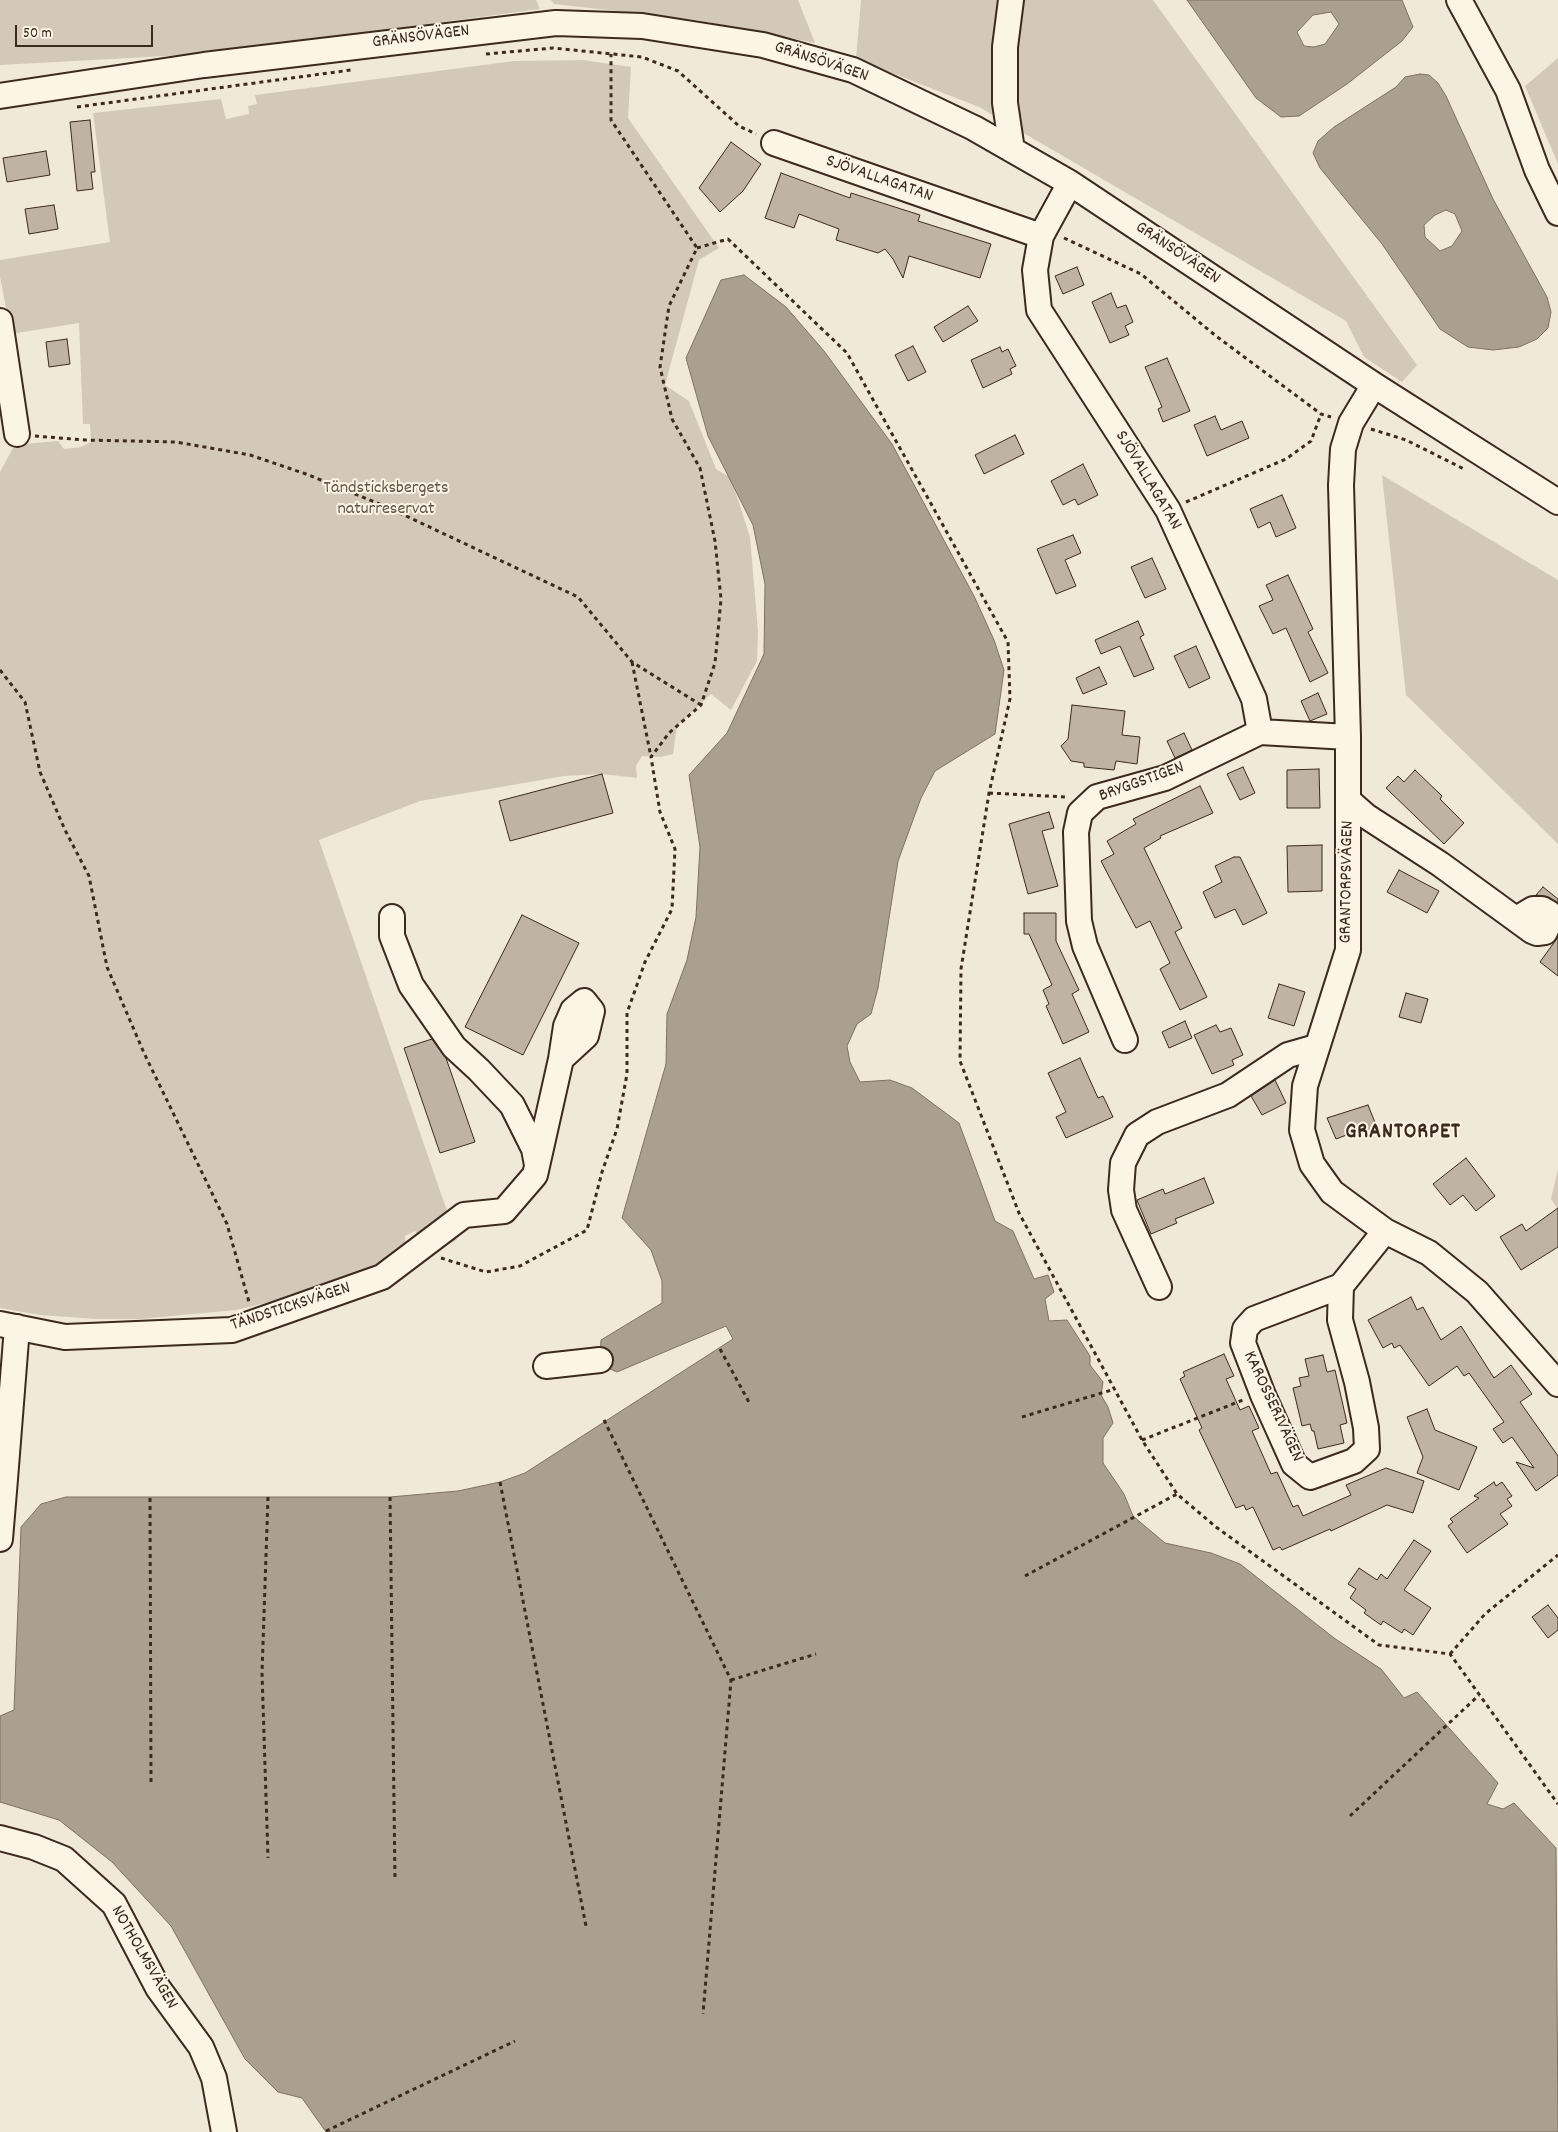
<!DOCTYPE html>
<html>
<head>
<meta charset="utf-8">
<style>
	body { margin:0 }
	#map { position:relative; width:1558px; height:2132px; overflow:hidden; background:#f0e9d9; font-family:Dekko,sans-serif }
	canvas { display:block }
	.scale { position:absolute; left:15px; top:25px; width:138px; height:22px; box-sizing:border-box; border:2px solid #3b2a1e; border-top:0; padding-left:6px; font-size:15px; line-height:18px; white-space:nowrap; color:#3b2a1e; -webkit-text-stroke:4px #fcf5e5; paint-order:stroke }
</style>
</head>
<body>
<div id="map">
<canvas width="1558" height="2132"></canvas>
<div class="scale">50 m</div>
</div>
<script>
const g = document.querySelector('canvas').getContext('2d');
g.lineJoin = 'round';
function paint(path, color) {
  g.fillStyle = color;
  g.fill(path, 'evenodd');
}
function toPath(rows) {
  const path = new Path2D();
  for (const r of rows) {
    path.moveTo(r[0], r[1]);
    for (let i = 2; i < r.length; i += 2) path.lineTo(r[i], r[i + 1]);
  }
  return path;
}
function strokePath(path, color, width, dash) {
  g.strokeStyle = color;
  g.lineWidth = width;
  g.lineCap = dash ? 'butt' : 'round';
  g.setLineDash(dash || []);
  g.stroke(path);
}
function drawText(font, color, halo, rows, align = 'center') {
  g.font = font + ' Dekko,sans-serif';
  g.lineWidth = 4;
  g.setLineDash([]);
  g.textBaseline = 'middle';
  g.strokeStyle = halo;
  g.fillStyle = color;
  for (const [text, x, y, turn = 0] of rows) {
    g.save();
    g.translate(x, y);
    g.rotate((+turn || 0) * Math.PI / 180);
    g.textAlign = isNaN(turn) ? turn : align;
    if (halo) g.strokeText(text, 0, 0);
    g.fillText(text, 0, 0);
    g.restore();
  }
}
const green = toPath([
	[0,0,536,0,540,9,203,54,0,65],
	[551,0,798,0,815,43,696,20,554,4],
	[861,0,1153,0,1417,365,1402,382,1364,357,1346,321,979,107,856,59],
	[1558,58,1558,164,1525,86],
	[583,60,631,67,628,118,719,248,699,260,665,385,689,401,716,469,731,478,750,537,758,631,757,661,731,710,711,694,677,726,673,754,661,757,642,756,636,766,637,778,602,774,564,776,420,801,319,840,457,1240,443,1247,432,1240,421,1241,415,1231,405,1236,406,1248,404,1254,350,1280,300,1295,236,1310,140,1319,97,1319,40,1315,0,1308,0,472,13,448,24,444,58,441,64,449,81,447,91,442,90,424,83,424,79,323,11,334,0,277,0,260,110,242,93,113,221,99,226,119,249,114,248,106,257,104,255,95,514,61],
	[1382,475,1558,580,1558,844,1406,695],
	[1558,1169,1558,1209,1551,1199]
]);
const water = toPath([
	[1187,0,1402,0,1413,27,1402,41,1347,84,1299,116,1281,117,1256,98,1187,0],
	[1331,12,1339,24,1325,44,1314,47,1304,46,1297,32,1313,15,1331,12],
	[1420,74,1429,75,1438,83,1446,96,1493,199,1547,297,1551,312,1548,328,1537,339,1519,347,1493,350,1468,347,1440,329,1382,244,1320,168,1313,153,1318,141,1334,127,1396,87,1405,77,1420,74],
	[1446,210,1455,214,1462,231,1452,246,1440,251,1425,237,1424,225,1435,215,1446,210],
	[744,275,786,307,824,351,892,444,974,596,994,640,1004,670,995,734,935,771,921,798,898,861,878,988,871,1014,857,1024,847,1046,850,1062,860,1082,890,1080,912,1088,959,1123,995,1221,1013,1231,1034,1279,1048,1275,1054,1292,1045,1299,1049,1321,1067,1320,1090,1356,1090,1365,1103,1382,1101,1395,1108,1407,1113,1423,1103,1438,1103,1463,1124,1494,1133,1516,1165,1543,1211,1553,1240,1564,1334,1638,1381,1669,1404,1698,1417,1692,1498,1783,1487,1804,1503,1809,1514,1803,1556,1848,1558,2132,326,2132,302,2098,278,2092,245,2059,171,1926,112,1862,59,1820,0,1802,0,1716,14,1710,21,1527,41,1504,66,1497,390,1497,458,1491,500,1482,525,1473,733,1339,726,1326,617,1372,606,1367,600,1360,601,1340,662,1303,662,1281,651,1250,622,1218,666,1064,667,1014,687,960,696,917,700,847,689,775,727,733,764,654,765,584,753,525,708,436,686,358,721,280,744,275]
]);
const building = toPath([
	[90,120,95,172,91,172,93,189,77,191,70,122,90,120],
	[731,142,761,164,743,191,720,212,699,188,731,142],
	[46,151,50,175,7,182,3,158,46,151],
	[781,173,850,198,851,193,920,215,918,221,991,244,980,278,909,256,903,278,893,259,885,249,878,253,836,240,839,229,799,214,794,228,765,218,781,173],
	[54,205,58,229,29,234,25,209,54,205],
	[1077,267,1084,285,1063,294,1055,276,1077,267],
	[1111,293,1117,308,1126,305,1133,322,1125,326,1129,335,1110,343,1092,302,1111,293],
	[968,306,978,321,943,342,934,327,968,306],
	[67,339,70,364,49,367,46,342,67,339],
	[913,346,926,372,908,381,895,355,913,346],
	[1000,347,1002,352,1008,349,1016,366,1010,369,1012,374,983,388,971,360,1000,347],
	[1167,358,1190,411,1163,422,1158,409,1162,407,1145,367,1167,358],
	[1215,416,1221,430,1242,421,1249,438,1207,456,1194,425,1215,416],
	[1015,435,1024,454,984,474,975,455,1015,435],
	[1083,464,1098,495,1078,505,1075,499,1063,505,1051,481,1083,464],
	[1282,495,1296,528,1276,537,1270,522,1258,528,1250,509,1282,495],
	[1073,535,1081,553,1065,560,1076,586,1056,594,1037,549,1073,535],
	[1152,558,1166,589,1145,598,1131,567,1152,558],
	[1288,575,1313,629,1308,632,1328,673,1310,682,1286,628,1273,634,1259,606,1273,600,1266,585,1288,575],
	[1138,621,1144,635,1140,637,1154,669,1134,677,1120,646,1101,654,1095,640,1138,621],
	[1196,646,1210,678,1189,688,1174,656,1196,646],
	[1099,667,1107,684,1083,694,1076,678,1099,667],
	[1318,693,1327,714,1310,721,1301,701,1318,693],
	[1072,705,1125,711,1122,735,1140,737,1137,764,1116,761,1114,770,1084,767,1084,763,1071,761,1061,746,1068,739,1072,705],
	[1184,733,1192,750,1175,758,1167,741,1184,733],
	[1243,767,1255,793,1240,800,1227,774,1243,767],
	[1319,769,1320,808,1287,808,1287,770,1319,769],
	[1415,770,1442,796,1440,799,1464,823,1444,844,1386,788,1398,776,1404,782,1415,770],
	[602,774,613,813,510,841,499,801,602,774],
	[1200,786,1213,813,1160,836,1161,838,1144,848,1182,928,1175,932,1207,997,1180,1010,1160,969,1170,963,1150,921,1136,928,1101,861,1114,854,1107,841,1136,824,1133,819,1200,786],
	[1049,812,1054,828,1042,831,1058,886,1028,894,1009,824,1049,812],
	[1322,845,1322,891,1288,892,1287,846,1322,845],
	[1234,857,1240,857,1267,913,1243,925,1235,909,1215,918,1203,892,1222,882,1215,866,1234,857],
	[1399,870,1439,891,1427,913,1387,892,1399,870],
	[1543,887,1558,899,1558,904,1548,897,1536,895,1543,887],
	[1024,913,1056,913,1056,941,1079,990,1072,994,1089,1032,1063,1044,1046,1006,1049,1004,1043,990,1052,985,1029,934,1024,934,1024,913],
	[522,915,579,943,523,1055,465,1027,522,915],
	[1558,937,1558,976,1540,962,1558,937],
	[1279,984,1305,992,1294,1026,1268,1018,1279,984],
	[1406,993,1428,999,1421,1023,1399,1017,1406,993],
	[1185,1021,1192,1038,1169,1048,1162,1032,1185,1021],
	[1216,1025,1220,1032,1231,1028,1243,1055,1232,1060,1234,1065,1212,1074,1194,1035,1216,1025],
	[432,1039,446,1058,475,1142,440,1153,404,1048,432,1039],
	[1080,1058,1098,1098,1103,1096,1113,1117,1066,1138,1056,1117,1066,1112,1048,1073,1080,1058],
	[1275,1080,1286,1103,1262,1115,1251,1096,1275,1080],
	[1368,1105,1378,1130,1360,1137,1357,1131,1336,1139,1327,1118,1368,1105],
	[1466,1158,1495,1196,1476,1211,1463,1195,1450,1205,1433,1184,1466,1158],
	[1204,1178,1214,1203,1175,1219,1177,1223,1151,1234,1137,1200,1163,1189,1165,1194,1204,1178],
	[1558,1208,1558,1247,1521,1270,1500,1237,1522,1224,1526,1231,1558,1208],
	[1411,1297,1417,1310,1423,1307,1441,1340,1461,1326,1494,1378,1511,1365,1532,1394,1520,1402,1558,1456,1558,1475,1536,1491,1516,1462,1534,1468,1512,1437,1503,1443,1493,1429,1504,1422,1469,1373,1464,1376,1457,1366,1429,1386,1400,1345,1394,1348,1392,1343,1383,1348,1368,1320,1411,1297],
	[1224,1354,1234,1376,1226,1379,1240,1410,1249,1406,1259,1428,1252,1431,1271,1474,1277,1472,1293,1507,1298,1505,1303,1516,1351,1495,1346,1485,1386,1468,1424,1481,1413,1513,1387,1505,1331,1531,1330,1529,1282,1550,1280,1547,1273,1550,1253,1507,1246,1510,1244,1505,1236,1508,1199,1430,1202,1428,1180,1379,1185,1376,1183,1372,1224,1354],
	[1323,1355,1327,1372,1335,1370,1347,1423,1340,1425,1344,1443,1318,1449,1314,1431,1312,1431,1310,1424,1302,1426,1293,1388,1301,1386,1299,1378,1309,1376,1305,1359,1323,1355],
	[1427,1409,1435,1430,1477,1447,1459,1490,1417,1473,1423,1457,1407,1417,1427,1409],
	[1494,1482,1496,1486,1502,1482,1512,1496,1507,1499,1512,1506,1500,1514,1508,1524,1467,1553,1448,1526,1453,1522,1450,1519,1479,1498,1474,1496,1494,1482],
	[1414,1540,1431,1551,1404,1590,1431,1608,1413,1635,1404,1629,1402,1633,1383,1621,1381,1625,1364,1613,1366,1610,1350,1598,1356,1589,1348,1584,1359,1568,1377,1580,1381,1574,1387,1579,1414,1540],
	[1548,1605,1558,1618,1558,1630,1548,1638,1532,1617,1548,1605]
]);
const path = toPath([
	[486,54,553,48,642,57,678,71,739,126,756,134],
	[77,107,351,70],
	[1064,238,1141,274,1216,336,1321,414,1331,417],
	[697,248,728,239,847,353,1008,642,1010,699,989,793,961,969,960,1061,1019,1213,1142,1440,1177,1494,1216,1527,1379,1645,1450,1654,1558,1804],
	[1371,429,1406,440,1464,469],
	[35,436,85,440,176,442,250,455,306,474,387,507,578,597,632,662,701,705],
	[1186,502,1286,459,1311,441,1321,414],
	[632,662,651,757],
	[0,670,25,702,40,772,65,830,89,876,107,967,144,1053,227,1224,249,1302],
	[989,793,1066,797],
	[441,1258,486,1272,520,1266,587,1230,602,1172,617,1129,627,1074,627,1013,645,962,672,909,675,849,660,812,651,757,669,733,701,705,715,663,721,599,715,541,700,468,672,419,660,367,669,306,697,248,611,120,611,54],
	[720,1349,750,1404],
	[1022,1417,1115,1389],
	[604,1420,731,1680,703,2014],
	[1142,1440,1243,1400],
	[500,1482,586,1926],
	[268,1497,262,1673,268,1858],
	[390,1497,395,1879],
	[150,1498,151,1784],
	[1025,1576,1177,1494],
	[1450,1654,1485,1614,1558,1555],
	[731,1680,816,1654],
	[1350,1816,1479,1695],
	[326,2131,515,2041]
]);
const minor = toPath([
	[1011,0,1005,47,1005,103,1012,150],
	[1459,0,1508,90,1537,170,1558,213],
	[0,96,204,65,556,23,642,26,763,45,853,70,974,128,1070,183,1374,385,1558,502],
	[774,143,1041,236],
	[1070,183,1041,236,1035,270,1039,310,1168,510,1254,699,1260,732],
	[0,321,17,434],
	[1374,385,1351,423,1343,449,1341,485,1348,737,1348,950,1305,1086,1302,1130,1312,1164,1332,1192,1385,1231,1429,1253,1477,1292,1558,1384],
	[1349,801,1366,816,1440,864,1532,931,1537,933,1545,932,1551,919,1549,913,1542,909,1533,909,1518,918],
	[392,917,392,936,411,985,454,1047,479,1070,512,1105,534,1149,537,1165],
	[1125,1040,1085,946,1079,921,1076,832,1080,813,1097,797,1165,778,1260,732,1348,737],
	[1341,1286,1340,1320,1357,1382,1366,1428,1367,1449,1354,1461,1310,1477,1294,1464,1263,1395,1243,1343,1245,1329,1254,1319,1341,1286,1385,1231],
	[1159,1287,1124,1210,1121,1190,1123,1163,1137,1135,1157,1122,1228,1095,1288,1055,1316,1047],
	[0,1324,65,1337,232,1330,382,1277,464,1215,504,1211,535,1175,561,1059,586,1036,592,1011,584,1001,573,1010,566,1026,561,1059],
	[546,1366,600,1360],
	[0,1478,5,1479,0,1539],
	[5,1479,17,1327],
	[0,1838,34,1847,64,1859,114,1904,158,1988,201,2047,214,2078,224,2132]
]);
const streetNames = [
	["GRÄNSÖVÄGEN",421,38,-7],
	["GRÄNSÖVÄGEN",821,63,18],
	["SJÖVALLAGATAN",879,180,19],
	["GRÄNSÖVÄGEN",1177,254,34],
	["SJÖVALLAGATAN",1147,481,59],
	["BRYGGSTIGEN",1142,783,-20],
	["GRANTORPSVÄGEN",1348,882,-89],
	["TÄNDSTICKSVÄGEN",291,1308,-18],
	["KAROSSERIVÄGEN",1272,1407,65],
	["NOTHOLMSVÄGEN",143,1958,60]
];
const parkNames = [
	["Tändsticksbergets",386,490],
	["naturreservat",386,511]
];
const districtNames = [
	["GRANTORPET",1403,1134]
];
paint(green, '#d2c9ba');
paint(water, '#aaa091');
strokePath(water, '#7e7163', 1);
paint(building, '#beb3a4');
strokePath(building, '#3b2a1e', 1);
strokePath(minor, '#3b2a1e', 28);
strokePath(path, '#3b2a1e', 3, [4, 4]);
strokePath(minor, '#fcf5e5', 24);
drawText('18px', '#3b2a1e', '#fcf5e5', streetNames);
drawText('18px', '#615245', '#fcf5e5', parkNames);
g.letterSpacing = '1px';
drawText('bold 22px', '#3b2a1e', '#fcf5e5', districtNames);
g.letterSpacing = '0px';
</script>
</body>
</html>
